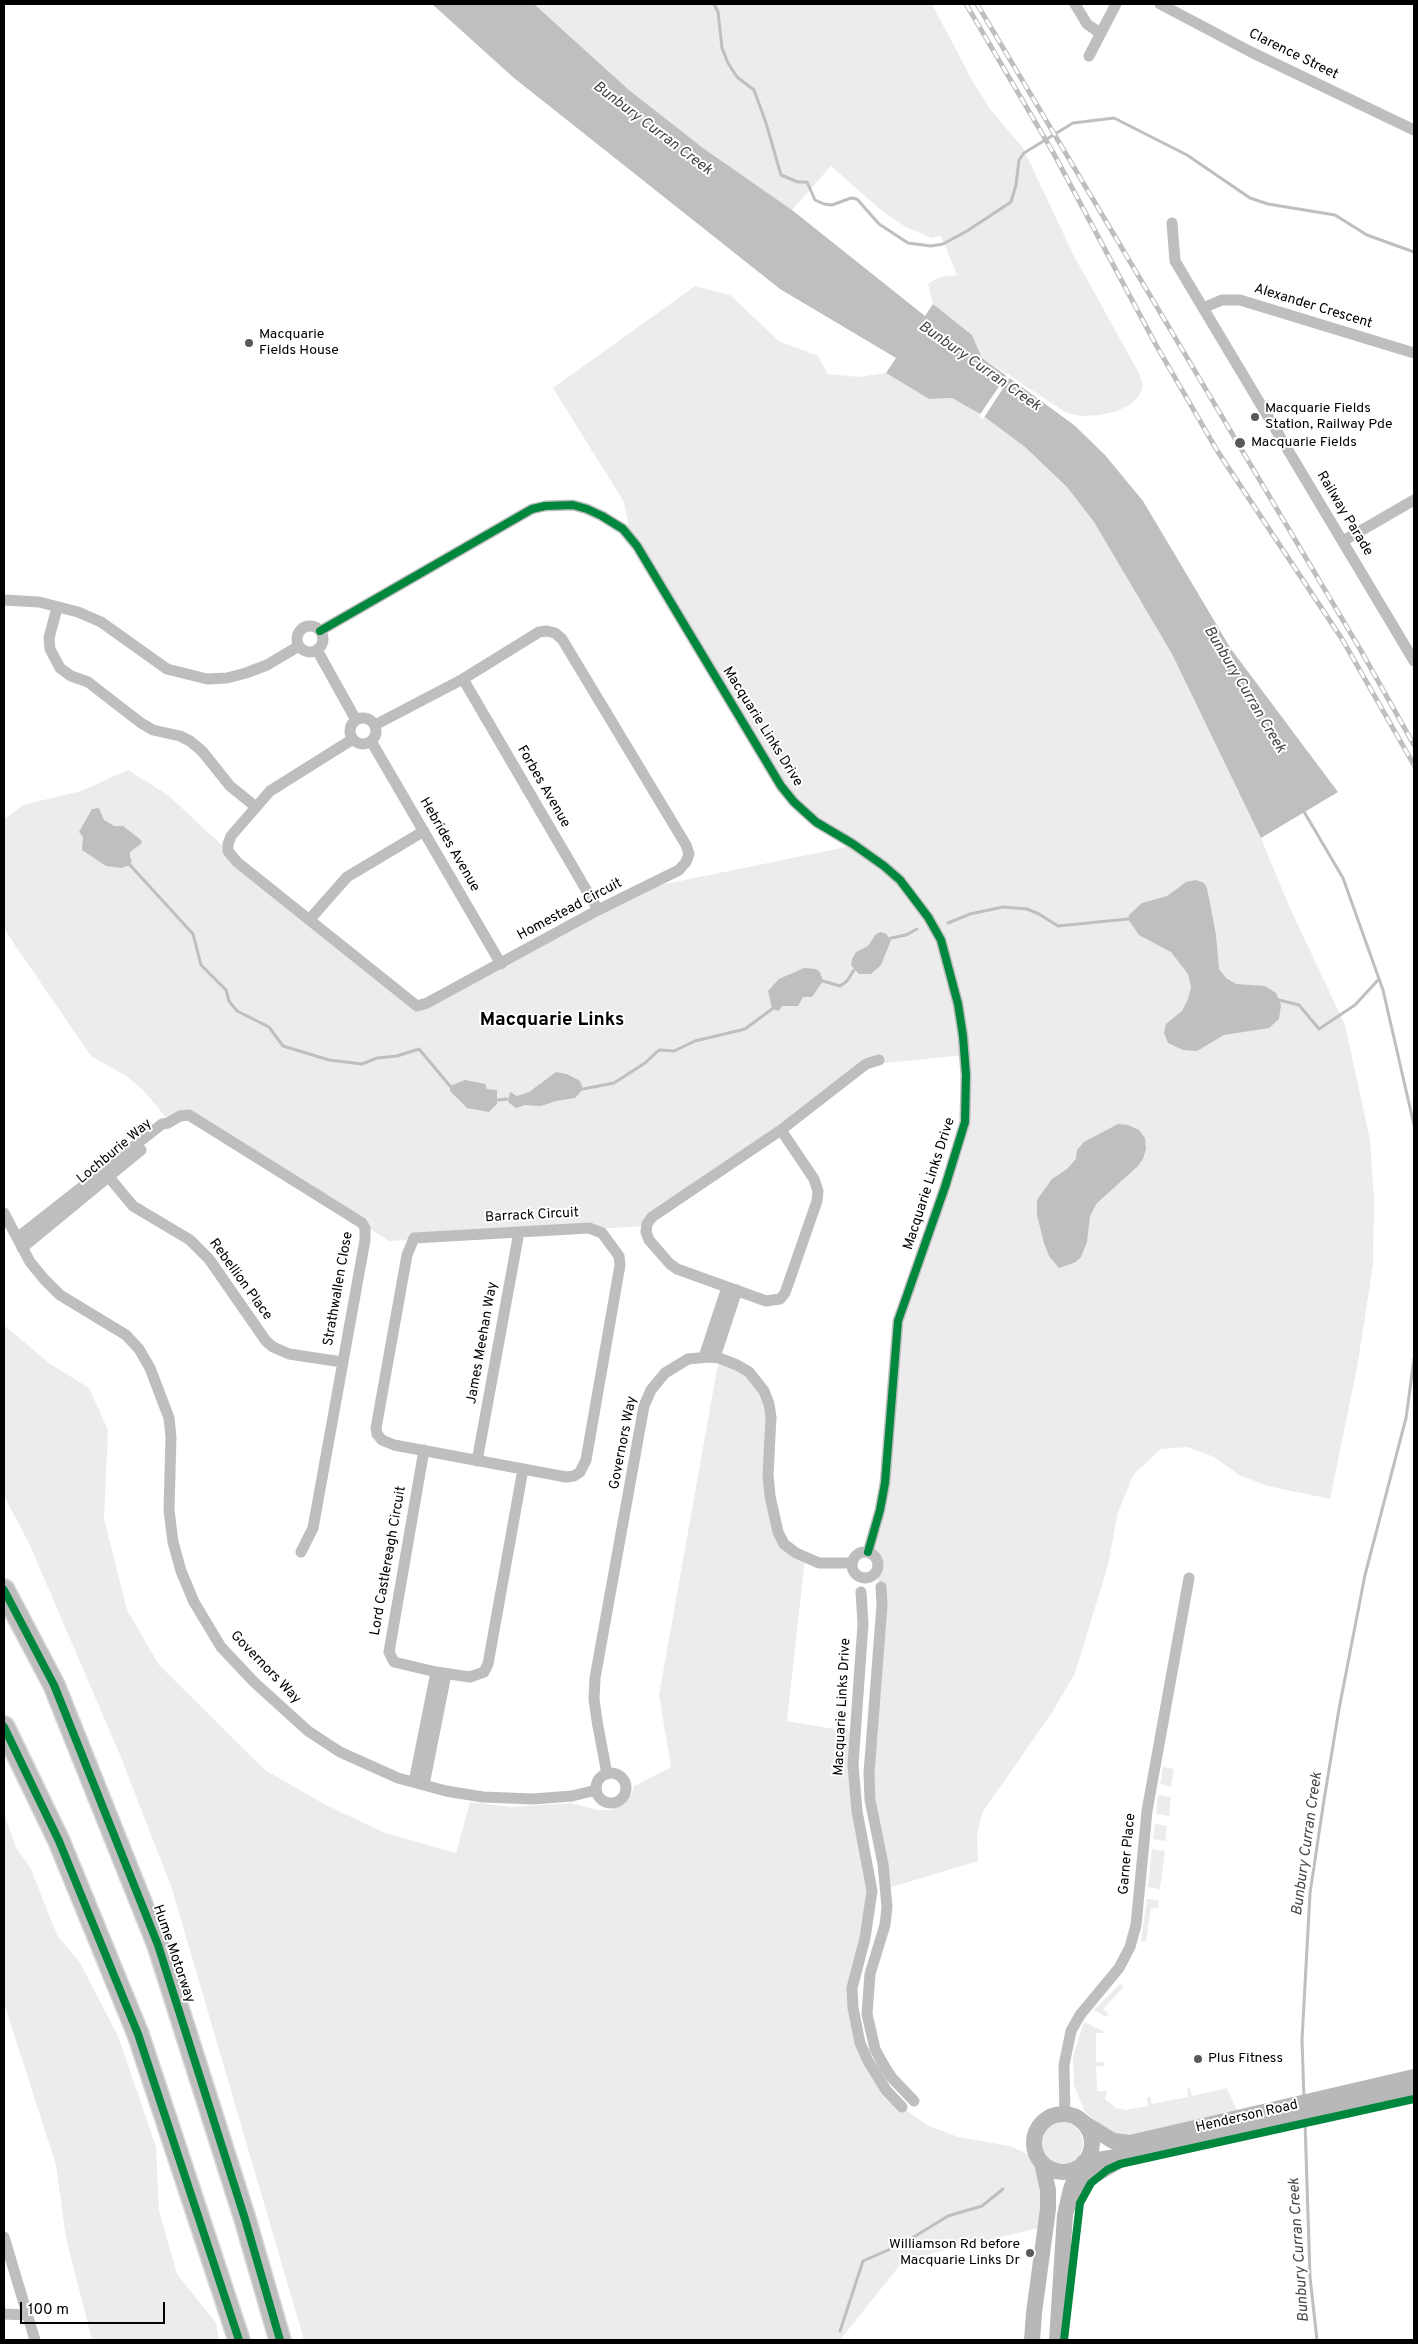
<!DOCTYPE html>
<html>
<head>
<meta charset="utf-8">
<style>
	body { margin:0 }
	#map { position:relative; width:1418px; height:2344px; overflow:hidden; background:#fff; font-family:Overpass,sans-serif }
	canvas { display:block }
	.frame { position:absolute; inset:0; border:5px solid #000; pointer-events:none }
	.scale { position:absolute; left:20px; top:2302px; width:145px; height:22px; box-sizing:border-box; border:2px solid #000; border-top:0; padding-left:6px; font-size:15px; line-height:18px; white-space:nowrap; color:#000; -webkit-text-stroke:4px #fff; paint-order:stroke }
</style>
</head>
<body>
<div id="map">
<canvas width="1418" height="2344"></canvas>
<div class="frame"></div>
<div class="scale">100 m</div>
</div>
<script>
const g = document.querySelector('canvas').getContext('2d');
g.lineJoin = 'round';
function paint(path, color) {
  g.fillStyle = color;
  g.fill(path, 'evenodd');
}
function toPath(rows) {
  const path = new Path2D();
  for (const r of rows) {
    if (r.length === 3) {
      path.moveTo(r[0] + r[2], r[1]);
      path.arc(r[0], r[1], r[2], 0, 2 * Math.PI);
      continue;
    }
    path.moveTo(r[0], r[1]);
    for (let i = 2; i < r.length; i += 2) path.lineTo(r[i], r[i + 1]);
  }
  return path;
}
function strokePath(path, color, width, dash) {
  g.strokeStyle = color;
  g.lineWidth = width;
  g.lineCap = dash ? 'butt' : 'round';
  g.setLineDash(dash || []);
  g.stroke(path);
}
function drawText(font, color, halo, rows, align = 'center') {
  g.font = font + ' Overpass,sans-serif';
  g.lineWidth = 4;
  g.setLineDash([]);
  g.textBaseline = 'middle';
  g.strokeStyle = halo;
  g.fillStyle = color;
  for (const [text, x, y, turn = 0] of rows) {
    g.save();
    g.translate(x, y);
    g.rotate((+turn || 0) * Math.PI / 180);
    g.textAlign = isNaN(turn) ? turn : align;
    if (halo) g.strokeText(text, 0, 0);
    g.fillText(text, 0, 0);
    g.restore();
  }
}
const green = toPath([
	[534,4,932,4,972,80,990,109,1023,148,1073,254,1140,375,1143,387,1139,396,1131,404,1117,411,1100,415,1081,416,1067,413,982,358,972,335,933,304,928,284,940,277,957,275,941,236,931,238,906,227,883,212,831,166,792,210,703,148,629,90],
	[695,286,730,295,779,341,818,356,828,374,859,377,886,373,929,399,952,398,982,415,1025,447,1067,487,1094,522,1172,654,1261,838,1289,906,1345,1025,1370,1140,1374,1200,1373,1265,1357,1368,1330,1499,1268,1486,1239,1475,1214,1457,1187,1447,1161,1449,1134,1474,1118,1512,1108,1565,1075,1673,1053,1711,982,1813,977,1836,978,1861,885,1889,868,1765,882,1609,877,1569,878,1559,869,1552,881,1510,899,1321,965,1124,964,1055,867,1065,646,1226,389,1241,190,1114,170,1122,143,1090,126,1076,91,1056,4,929,4,820,23,805,81,791,128,770,168,795,228,851,416,1006,641,889,856,845,794,802,631,538,624,502,553,388],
	[4,1325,49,1363,89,1388,108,1430,104,1519,127,1610,159,1665,265,1770,326,1805,385,1833,456,1853,470,1802,512,1807,571,1803,598,1810,612,1810,627,1800,632,1794,634,1786,671,1767,659,1695,719,1358,737,1365,765,1390,770,1496,784,1544,805,1557,787,1721,851,1732,871,1884,853,1987,860,2043,902,2107,927,2125,958,2137,1009,2146,1038,2158,1047,2226,904,2260,840,2340,304,2340,172,1889,120,1755,29,1543,4,1496],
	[1163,1767,1174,1769,1171,1787,1160,1784],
	[1158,1795,1171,1797,1169,1816,1156,1814],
	[4,1813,16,1848,30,1867,57,1935,80,1963,118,2036,156,2147,159,2211,177,2274,216,2323,219,2340,92,2340,66,2238,56,2165,4,2003],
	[1155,1824,1167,1826,1165,1841,1153,1839],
	[1152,1849,1165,1851,1160,1889,1148,1887],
	[1147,1899,1159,1900,1158,1908,1151,1908,1146,1942,1141,1941],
	[1120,1984,1124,1987,1103,2009,1109,2014,1106,2017,1094,2010],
	[1084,2022,1103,2031,1104,2033,1096,2033,1096,2062,1104,2062,1104,2066,1096,2066,1097,2091,1107,2091,1105,2099,1116,2108,1126,2110,1148,2106,1147,2097,1150,2097,1152,2104,1188,2097,1187,2089,1190,2088,1192,2096,1227,2088,1238,2113,1132,2137,1113,2135,1085,2112,1074,2085,1073,2056],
	[1062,2143,21]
]);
const water = toPath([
	[432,4,534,4,629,90,703,148,792,210,925,316,933,304,972,335,982,358,1074,425,1105,455,1143,501,1231,649,1338,792,1261,838,1172,654,1094,522,1067,487,1025,447,982,415,952,398,929,399,886,373,896,358,780,289,514,78],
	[99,808,104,820,114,826,123,826,141,840,142,843,130,852,130,858,132,860,130,865,121,868,106,866,82,850,83,837,79,832,92,809],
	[1196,880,1204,883,1207,888,1216,935,1219,969,1226,978,1236,984,1265,986,1276,993,1281,1005,1279,1019,1269,1028,1224,1035,1197,1051,1183,1050,1168,1043,1164,1033,1166,1024,1182,1011,1188,999,1191,987,1188,974,1171,952,1139,935,1128,919,1129,915,1142,903,1167,896,1186,882],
	[881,932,886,934,891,940,881,965,871,974,859,974,851,965,852,959,856,952,868,946,876,934],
	[804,968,816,969,820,972,823,981,812,997,803,997,798,1006,782,1006,779,1011,772,1009,768,991,779,979],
	[556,1072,567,1074,580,1081,583,1089,575,1098,556,1101,541,1106,525,1105,516,1108,508,1102,510,1092,517,1096,529,1092],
	[465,1080,485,1084,487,1089,497,1090,497,1104,489,1112,467,1108,450,1091,450,1086],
	[1118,1124,1128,1125,1139,1130,1145,1138,1146,1149,1143,1159,1137,1167,1097,1203,1090,1216,1087,1242,1081,1257,1076,1262,1059,1268,1049,1256,1044,1243,1037,1215,1037,1200,1052,1179,1067,1169,1076,1159,1077,1150,1084,1142]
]);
const pier = toPath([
	[1008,373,1011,376,983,419,979,416]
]);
const stream = toPath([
	[714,4,718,12,722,48,728,63,737,77,754,90,766,123,781,175,798,182,807,182,815,200,824,204,832,205,851,198,857,199,879,224,908,243,931,246,943,244,967,231,1011,202,1016,185,1019,160,1024,153,1073,123,1114,118,1187,155,1250,198,1268,204,1335,215,1367,235,1414,252],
	[1303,810,1343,878,1383,990,1414,1125],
	[130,865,193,934,201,965,226,990,229,1001,237,1011,269,1027,283,1046,329,1060,362,1064,377,1058,397,1056,419,1049,450,1086],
	[948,923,970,914,1003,907,1027,909,1039,914,1058,926,1128,919],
	[891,938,906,935,917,929],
	[823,981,840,986,847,981,854,970],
	[1279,1000,1299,1005,1319,1029,1355,1005,1379,979],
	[583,1089,614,1083,645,1063,659,1050,674,1051,695,1041,745,1029,772,1009],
	[498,1100,507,1099],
	[1304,2098,1302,2040,1310,1893,1324,1800,1339,1709,1365,1575,1406,1418,1414,1359],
	[1305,2121,1310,2277,1317,2340],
	[840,2331,863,2261,904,2243,948,2216,982,2206,1003,2189]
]);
const minor = toPath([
	[1075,4,1087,24,1100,33],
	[1160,4,1251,52,1414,130],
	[1089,56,1116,4],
	[1172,223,1175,261,1414,661],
	[1203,308,1222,300,1240,300,1414,353],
	[1343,541,1414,500],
	[4,600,39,602,78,612,101,622,167,669,207,679,227,678,246,673,267,665,299,646],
	[57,608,49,638,50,649,60,668,71,676,88,682,141,723,153,730,180,736,190,741,202,751,230,786,256,807],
	[310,639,13],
	[320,631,532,509,545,506,573,505,587,509,602,516,623,529,637,546,781,786,794,802,816,822,853,844,884,866,900,880,928,917,941,940,958,1004,963,1036,966,1075,965,1122,945,1187,898,1321,885,1483,880,1510,868,1552],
	[317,650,356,720],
	[463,679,598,910],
	[363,731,13],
	[353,739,270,791,231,836,228,844,228,851,237,862,417,1006,427,1003,598,910,679,870,686,862,689,854,686,845,562,639,555,633,547,631,539,632,463,679,375,725],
	[371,741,501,964],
	[310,919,347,877,424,831],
	[781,1130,652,1217,647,1224,646,1232,649,1240,670,1264,677,1269,766,1301,780,1299,785,1293,817,1201,818,1191,814,1179,781,1130,866,1064,879,1060],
	[103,1170,133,1206,190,1240,209,1259,266,1341,273,1347,289,1354,342,1362],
	[4,1213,30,1262,44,1279,60,1295,126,1335,139,1349,150,1368,169,1418,171,1437,169,1510,173,1542,181,1571,194,1602,221,1647,254,1682,308,1731,340,1752,398,1778,446,1791,483,1797,533,1799,572,1796,596,1790],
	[589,1228,602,1233,619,1256,620,1265,586,1460,580,1472,574,1476,566,1477,394,1445,382,1440,377,1434,376,1428,407,1255,414,1238,589,1228],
	[17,1238,162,1124,168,1123,180,1116,189,1115,362,1223,365,1228,365,1240,313,1528,301,1552],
	[22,1248,141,1150],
	[704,1357,727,1287],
	[715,1357,737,1290],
	[424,1450,389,1652,394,1662,436,1672,470,1677,484,1672,488,1664,523,1469],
	[477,1461,519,1232],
	[865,1565,13],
	[881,1587,882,1605,869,1773,870,1800,883,1864,887,1907,885,1925,870,1974,867,2014,875,2049,883,2064,892,2078,914,2101],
	[861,1592,863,1624,853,1765,857,1811,872,1891,865,1938,852,1988,853,2008,860,2043,868,2061,886,2090,902,2107],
	[611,1788,15],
	[607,1774,597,1721,594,1699,595,1678,644,1406,651,1390,665,1373,688,1359,709,1357,719,1358,737,1365,749,1372,764,1391,769,1404,771,1417,768,1475,770,1496,778,1532,784,1544,796,1553,819,1563,852,1563],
	[414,1782,436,1672],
	[424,1785,446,1674],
	[1065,2114,1064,2065,1071,2031,1080,2015,1119,1968,1130,1947,1136,1925,1147,1811,1189,1578],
	[4,2237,35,2340],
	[4,2314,27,2315]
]);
const secondary = toPath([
	[1063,2143,29],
	[1084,2123,1113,2141,1130,2143,1414,2077],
	[1084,2162,1142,2153,1414,2090],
	[1075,2203,1083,2186,1091,2177,1118,2161],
	[1032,2340,1034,2313,1048,2209,1048,2190,1042,2163],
	[1057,2340,1065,2215,1071,2189,1080,2166]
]);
const motorway = toPath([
	[4,1590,54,1685,158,1945,245,2219,280,2340],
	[4,1727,59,1841,138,2034,239,2340]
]);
const rail = toPath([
	[966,4,1054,154,1156,345,1218,452,1342,639,1414,765],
	[977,4,1360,649,1414,745]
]);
const cycleway = toPath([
	[320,631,532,509,545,506,573,505,587,509,602,516,623,529,637,546,781,786,794,802,816,822,853,844,884,866,900,880,928,917,941,940,958,1004,963,1036,966,1075,965,1122,945,1187,898,1321,885,1483,880,1510,868,1552],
	[4,1590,54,1685,158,1945,245,2219,280,2340],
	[4,1727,59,1841,138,2034,239,2340],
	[1064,2340,1080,2203,1091,2183,1107,2170,1120,2164,1414,2099]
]);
const markers = [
	[249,343,5,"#595959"],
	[1255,417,5,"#595959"],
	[1240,443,6,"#595959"],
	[1198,2059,5,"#595959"],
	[1030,2253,5,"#595959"]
];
const streetNames = [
	["Clarence Street",1293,55,26],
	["Alexander Crescent",1313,307,17],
	["Railway Parade",1344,514,59],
	["Macquarie Links Drive",762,727,58],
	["Forbes Avenue",543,787,60],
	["Hebrides Avenue",449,845,60],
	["Homestead Circuit",570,910,-28],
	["Lochburie Way",115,1152,-40],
	["Macquarie Links Drive",930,1184,-72],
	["Barrack Circuit",532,1216,-3],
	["Rebellion Place",240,1280,54],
	["Strathwallen Close",339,1289,-80],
	["James Meehan Way",483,1343,-80],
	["Governors Way",624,1443,-79],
	["Lord Castlereagh Circuit",389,1561,-80],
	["Governors Way",265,1668,46],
	["Macquarie Links Drive",843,1707,-87],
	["Garner Place",1128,1854,-85],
	["Hume Motorway",173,1954,71],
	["Henderson Road",1247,2117,-13]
];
const poiNames = [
	["Macquarie",259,335],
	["Fields House",259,351],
	["Macquarie Fields",1265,409],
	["Station, Railway Pde",1265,425],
	["Macquarie Fields",1251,443],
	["Plus Fitness",1208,2059],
	["Williamson Rd before",1020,2245,"right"],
	["Macquarie Links Dr",1020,2261,"right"]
];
const waterNames = [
	["Bunbury Curran Creek",652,129,37],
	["Bunbury Curran Creek",979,367,35],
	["Bunbury Curran Creek",1244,690,59],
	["Bunbury Curran Creek",1308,1844,-82],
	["Bunbury Curran Creek",1300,2250,-94]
];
const districtNames = [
	["Macquarie Links",552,1021]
];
paint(green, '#ececec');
paint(water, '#bfbfbf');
paint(pier, '#fff');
strokePath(stream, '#bfbfbf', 3);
strokePath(motorway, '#dbdbdb', 24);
strokePath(minor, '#bebebe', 11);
strokePath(secondary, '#b8b8b8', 16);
strokePath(motorway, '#bebebe', 21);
strokePath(rail, '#bebebe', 5);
strokePath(rail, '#fff', 3, [9]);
strokePath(cycleway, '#00873e', 8);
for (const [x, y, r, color] of markers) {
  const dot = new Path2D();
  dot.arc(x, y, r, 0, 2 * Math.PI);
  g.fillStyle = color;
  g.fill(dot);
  strokePath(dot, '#fff', 2);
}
drawText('14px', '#000', '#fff', streetNames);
drawText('14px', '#000', '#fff', poiNames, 'left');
drawText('italic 15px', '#444', '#fff', waterNames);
drawText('bold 19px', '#000', '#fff', districtNames);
</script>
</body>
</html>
